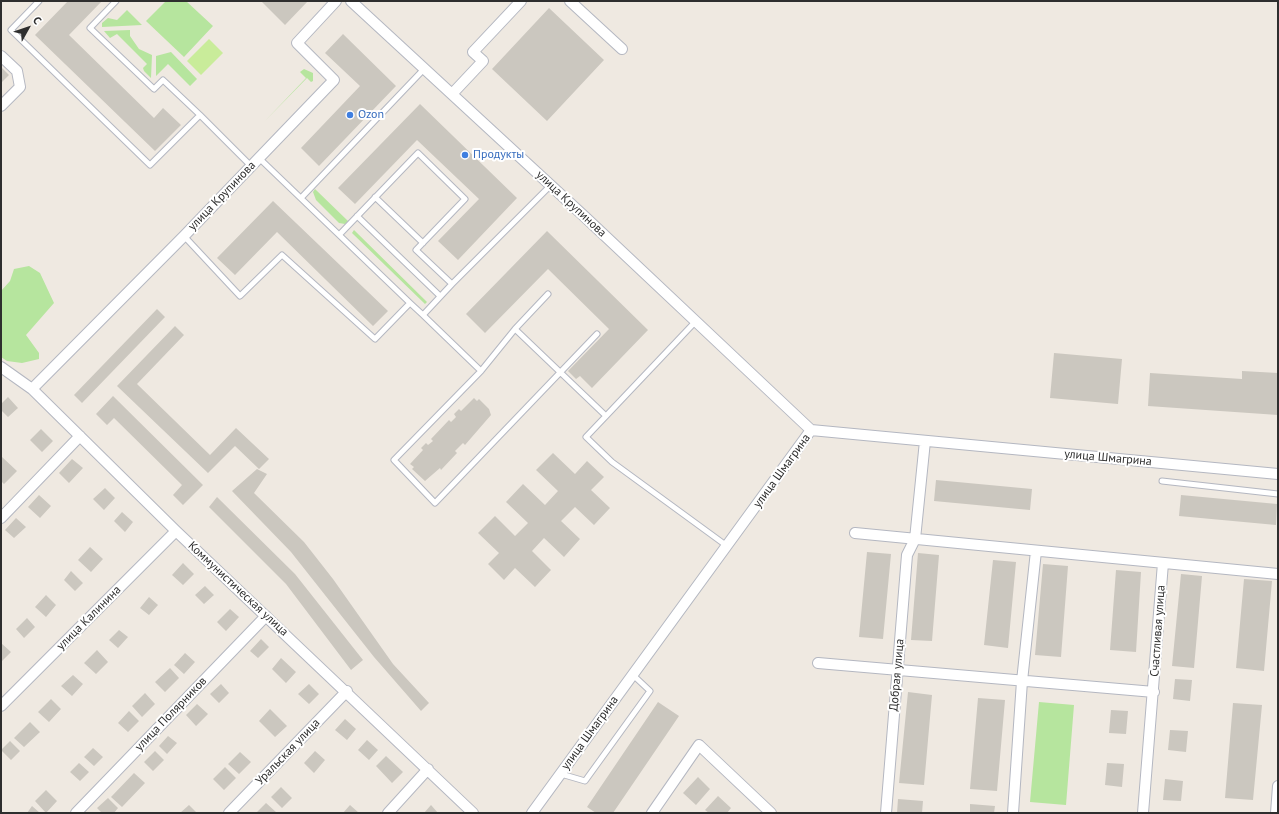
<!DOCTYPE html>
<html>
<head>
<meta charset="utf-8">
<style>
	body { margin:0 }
	#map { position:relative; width:1279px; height:814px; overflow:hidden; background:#efe9e1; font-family:"PT Sans",sans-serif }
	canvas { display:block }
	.frame { position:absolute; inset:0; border:2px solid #2e2e2e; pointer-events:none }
	.north { position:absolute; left:8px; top:8px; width:40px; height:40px; -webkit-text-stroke:3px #fff; paint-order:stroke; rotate:50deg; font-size:11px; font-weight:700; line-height:16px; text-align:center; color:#2e2e2e }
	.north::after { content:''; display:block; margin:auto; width:14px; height:18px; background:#2e2e2e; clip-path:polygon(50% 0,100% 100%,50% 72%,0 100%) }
</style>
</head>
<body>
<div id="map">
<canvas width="1279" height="814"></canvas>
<div class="frame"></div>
<div class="north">С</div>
</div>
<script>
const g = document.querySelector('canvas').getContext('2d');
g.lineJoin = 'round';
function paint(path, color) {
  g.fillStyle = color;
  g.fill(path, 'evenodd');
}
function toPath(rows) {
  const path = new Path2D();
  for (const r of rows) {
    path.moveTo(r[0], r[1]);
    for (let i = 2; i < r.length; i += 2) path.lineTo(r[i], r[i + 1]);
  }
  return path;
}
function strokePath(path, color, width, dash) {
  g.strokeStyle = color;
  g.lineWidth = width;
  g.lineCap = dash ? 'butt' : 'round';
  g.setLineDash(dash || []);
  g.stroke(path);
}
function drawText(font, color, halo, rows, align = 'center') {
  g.font = font + ' "PT Sans",sans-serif';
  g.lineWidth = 4;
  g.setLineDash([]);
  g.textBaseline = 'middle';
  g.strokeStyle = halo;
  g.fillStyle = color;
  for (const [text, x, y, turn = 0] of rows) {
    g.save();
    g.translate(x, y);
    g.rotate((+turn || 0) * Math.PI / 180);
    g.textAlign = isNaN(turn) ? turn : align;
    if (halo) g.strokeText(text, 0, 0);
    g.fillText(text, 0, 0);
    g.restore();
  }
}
const green = toPath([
	[166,1,186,1,213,26,184,57,146,21],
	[127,10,142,25,102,27,102,23,108,18,117,20],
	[130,30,130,36,139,49,152,55,151,78,144,71,143,68,147,64,117,34,110,38,104,31],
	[171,52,197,79,190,86,168,64,156,76,156,56],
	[304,69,313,73,313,81,311,82,307,78,264,122,306,78,300,72],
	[315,189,348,221,345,224,339,223,316,200,313,192],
	[354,230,427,302,425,304,352,233],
	[29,266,40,273,54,303,26,335,39,353,39,359,22,363,7,361,1,357,1,291,10,281,14,269],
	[1039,702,1074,705,1066,805,1030,802]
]);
const pitch = toPath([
	[209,39,223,53,201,75,187,61]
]);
const building = toPath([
	[68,1,102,1,69,35,154,118,163,108,181,125,155,151,35,35],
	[261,1,308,1,285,25],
	[549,8,604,60,547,121,492,69],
	[343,34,396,86,319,166,301,148,360,86,325,53],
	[1,67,9,75,1,83],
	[420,104,517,198,458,260,438,241,479,199,417,140,355,204,338,188],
	[273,201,388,311,373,326,277,232,235,275,217,258],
	[547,231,648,330,592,388,580,376,576,379,568,371,609,329,548,269,485,333,466,314],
	[157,309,165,317,82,403,74,395],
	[175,326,184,335,137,384,210,455,236,428,269,459,259,469,235,446,208,473,117,386],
	[1054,353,1122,359,1118,404,1050,398],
	[1242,371,1278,373,1278,415,1148,406,1150,373,1242,379],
	[113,396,203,485,183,505,173,495,182,485,114,418,107,425,96,414],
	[8,397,18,408,8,417,1,410,1,404],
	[474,398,477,401,479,399,489,409,491,415,465,445,463,443,455,451,457,453,441,470,440,468,425,481,412,469,414,467,410,464,423,450,421,448,426,443,428,445,433,441,431,439,449,420,451,422,456,417,454,414,459,409,461,411],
	[41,429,53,441,42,452,30,440],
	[553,453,575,474,587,461,604,477,591,490,610,508,594,525,575,507,561,521,580,539,564,557,544,538,532,551,551,570,535,587,515,568,504,580,488,564,499,553,478,533,495,516,515,536,528,523,506,502,523,484,545,505,558,491,536,470],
	[2,457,17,471,4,484,1,481],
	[72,459,83,468,69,483,59,473],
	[257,469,267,474,254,493,304,542,333,579,393,664,429,703,421,711,374,657,291,552,232,491],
	[936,480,1032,489,1030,510,934,501],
	[105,488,115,498,104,510,93,499],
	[39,495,51,506,40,518,28,507],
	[1181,495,1277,504,1276,525,1179,516],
	[217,497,295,574,363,660,351,670,286,584,209,507],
	[122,512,133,522,125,532,114,521],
	[16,518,26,527,14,538,5,530],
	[90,547,103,559,91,572,78,560],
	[867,552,891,554,883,639,859,637],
	[918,553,939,555,932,641,911,640],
	[993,560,1016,562,1008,648,984,645],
	[183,563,194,574,183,585,172,575],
	[1043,564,1068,566,1061,657,1035,655],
	[1116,570,1141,572,1136,652,1110,650],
	[71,571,83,583,75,591,64,580],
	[1181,574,1202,576,1194,668,1172,666],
	[1244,579,1272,581,1264,671,1236,668],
	[205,586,214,595,204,604,195,595],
	[46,595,56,605,46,617,35,607],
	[149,597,158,605,149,615,140,608],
	[230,609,239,617,226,631,217,622],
	[27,618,35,627,24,638,16,629],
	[119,630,128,637,118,648,109,640],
	[261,639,269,647,258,658,250,651],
	[1,643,11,652,1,662],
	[97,650,108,662,96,674,84,663],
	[185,653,195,662,184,674,174,665],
	[281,658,296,672,286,683,272,669],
	[170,668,179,678,165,692,155,682],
	[73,675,83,684,72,696,61,686],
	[1175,679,1192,680,1190,701,1173,699],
	[221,684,229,693,219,703,210,694],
	[309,684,319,694,309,704,298,694],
	[908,692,932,695,924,785,899,783],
	[145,693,155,704,142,717,132,706],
	[978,698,1005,700,997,791,970,789],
	[51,699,61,709,49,722,38,712],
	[658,702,679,716,613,813,596,813,587,807],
	[1233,703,1262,705,1253,800,1225,798],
	[197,704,208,714,196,726,186,715],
	[270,709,287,726,275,737,259,721],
	[1111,710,1128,711,1126,734,1109,733],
	[129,711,139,721,128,732,118,723],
	[345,719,356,729,347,740,335,730],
	[30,722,40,732,24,747,14,738],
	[1170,730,1188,731,1186,752,1168,750],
	[168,736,177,743,167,754,159,746],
	[367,740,378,750,369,760,358,750],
	[10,741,20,751,11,760,1,750],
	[93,748,103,757,94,766,84,757],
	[155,751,164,760,153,771,144,762],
	[315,751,325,760,314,773,304,763],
	[240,752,251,762,239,774,228,764],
	[386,756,403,772,392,783,376,766],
	[79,763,89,772,80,781,70,772],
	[1107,763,1124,764,1122,787,1105,785],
	[225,767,236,778,224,790,213,779],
	[134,773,145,783,122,807,111,797],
	[698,777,710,789,696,805,683,793],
	[1165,779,1183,781,1181,801,1163,800],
	[281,787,292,798,282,808,271,797],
	[46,790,57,801,46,813,35,801],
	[718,796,731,808,727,813,709,813,705,810],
	[108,798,118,808,114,813,102,813,97,808],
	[898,799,923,801,922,813,897,813],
	[266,803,276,812,275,813,256,813],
	[970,804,995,806,994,813,970,813],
	[189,805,197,813,180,813],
	[350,805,359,813,343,813],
	[431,805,438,813,424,813],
	[32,806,40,813,27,813]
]);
const service = toPath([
	[39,1,11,30,150,165,200,115,251,166],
	[116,1,90,28,154,89,163,80,200,115],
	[375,197,423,243],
	[301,198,424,69],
	[357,216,440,296],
	[340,234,418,153,465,199,416,250,452,284],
	[184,236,240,296,282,255,375,339,410,303,259,158],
	[410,303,423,315,452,284,551,185],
	[423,315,481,371,515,329,606,416,696,321],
	[515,329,548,294],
	[481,371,394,460,435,503,597,334],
	[606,416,586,437,612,462,727,546],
	[1162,481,1278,494],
	[561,774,585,781,650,691,633,675]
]);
const minor = toPath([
	[351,1,585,217,811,430],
	[570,1,622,49],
	[1,56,17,71,20,87,1,106],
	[452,94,483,61,473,52,521,1],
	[1,367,32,389,176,531,473,813],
	[32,389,184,236,334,80,297,43,336,1],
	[811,430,1278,474],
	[1,518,80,436],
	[855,533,1278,574],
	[818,663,1154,692],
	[1,706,176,531],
	[76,813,266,616],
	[229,813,347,691],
	[388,813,428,769],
	[532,813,811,430],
	[652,813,699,745,771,813],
	[886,813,907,555,915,539,925,441],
	[1013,813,1022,681,1036,551],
	[1143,813,1163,563],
	[1276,813,1278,786]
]);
const markers = [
	[350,115,4,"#3f7fe0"],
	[465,155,4,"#3f7fe0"]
];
const shopNames = [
	["Ozon",358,115],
	["Продукты",473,155]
];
const streetNames = [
	["улица Крупинова",222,196,-46],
	["улица Крупинова",571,204,43],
	["улица Шмагрина",1108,458,5],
	["улица Шмагрина",782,471,-54],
	["Коммунистическая улица",238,589,43],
	["улица Калинина",89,618,-45],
	["Счастливая улица",1158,631,-86],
	["Добрая улица",897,675,-85],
	["улица Полярников",171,714,-46],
	["улица Шмагрина",590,733,-54],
	["Уральская улица",288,752,-46]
];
paint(green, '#b6e59e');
paint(pitch, '#c9ec9a');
paint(building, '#cbc7bf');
strokePath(service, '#b4b7c1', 7);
strokePath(minor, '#b4b7c1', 12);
strokePath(service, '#fff', 5);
strokePath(minor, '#fff', 10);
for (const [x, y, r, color] of markers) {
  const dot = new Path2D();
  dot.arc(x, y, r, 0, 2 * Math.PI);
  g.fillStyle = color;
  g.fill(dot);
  strokePath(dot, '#fff', 1.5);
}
drawText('12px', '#366cbe', '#fff', shopNames, 'left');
drawText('12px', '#2e2e2e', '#fff', streetNames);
</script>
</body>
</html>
